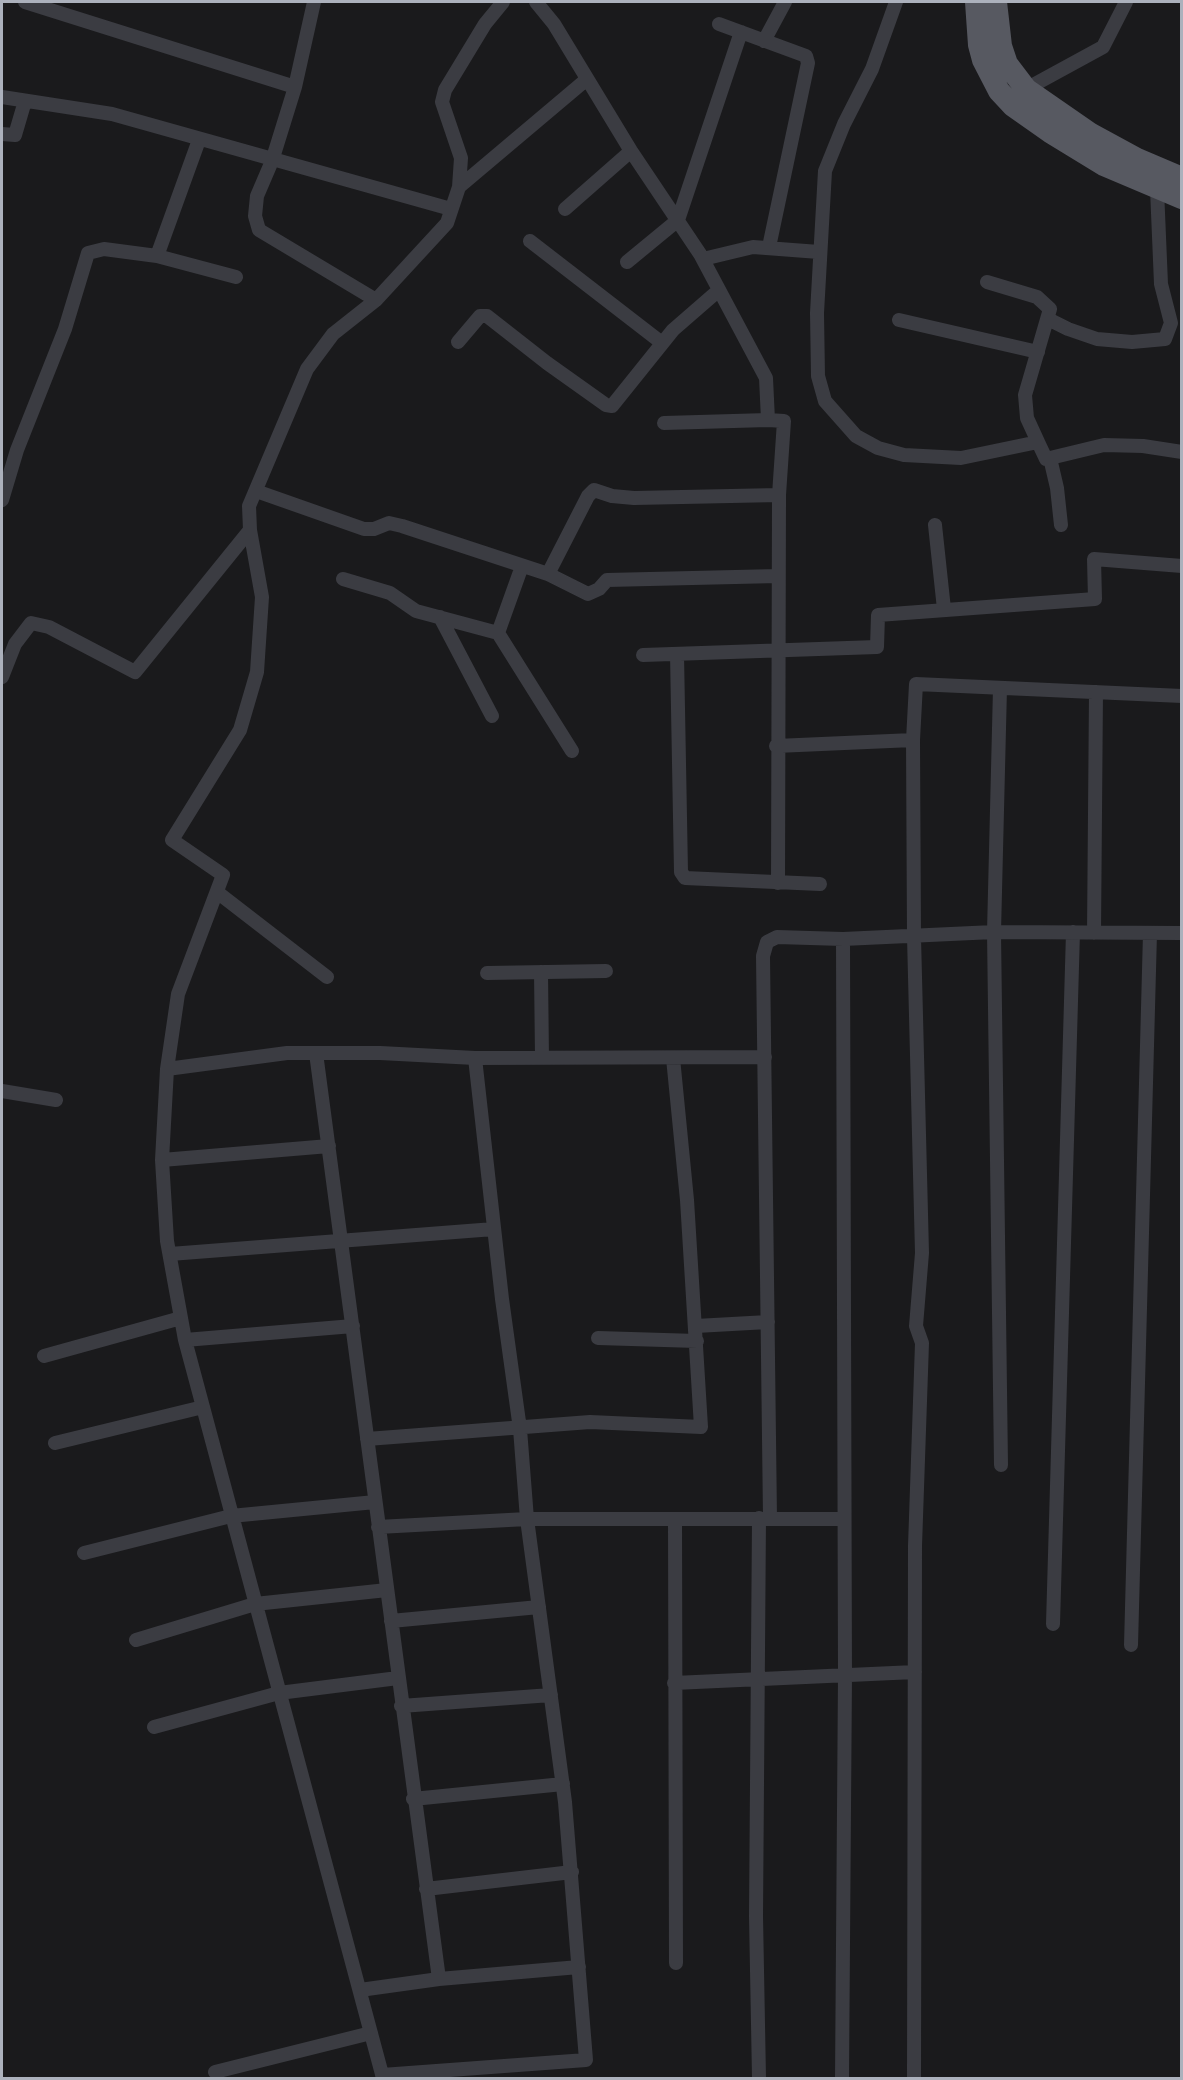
<!DOCTYPE html>
<html>
<head>
<meta charset="utf-8">
<style>
	body { margin:0 }
	#map { position:relative; width:1183px; height:2080px; overflow:hidden; background:#1a1a1c; font-family:Figtree,sans-serif }
	canvas { display:block }
	.frame { position:absolute; inset:0; border:3px solid #acb1bc; pointer-events:none }
</style>
</head>
<body>
<div id="map">
<canvas width="1183" height="2080"></canvas>
<div class="frame"></div>
</div>
<script>
const g = document.querySelector('canvas').getContext('2d');
g.lineJoin = 'round';
function toPath(rows) {
  const path = new Path2D();
  for (const r of rows) {
    path.moveTo(r[0], r[1]);
    for (let i = 2; i < r.length; i += 2) path.lineTo(r[i], r[i + 1]);
  }
  return path;
}
function strokePath(path, color, width, dash) {
  g.strokeStyle = color;
  g.lineWidth = width;
  g.lineCap = dash ? 'butt' : 'round';
  g.setLineDash(dash || []);
  g.stroke(path);
}
const minor = toPath([
	[25,2,295,87],
	[314,2,295,87,272,161,257,196,255,216,259,230,376,300],
	[536,2,554,24,631,151,700,254,766,378,768,420,784,421,779,495,778,883],
	[896,2,872,69,844,124,825,171,817,313,818,376,825,401,856,436,878,448,904,455,961,458,1038,442,1046,459,1104,445,1143,446,1182,452],
	[719,24,806,56,808,63,769,247],
	[764,41,785,2],
	[1026,89,1103,47,1126,2],
	[2,97,112,114,451,209],
	[2,134,15,135,25,101],
	[459,187,587,79],
	[565,209,631,151],
	[530,241,662,343],
	[157,256,199,140],
	[703,259,753,247,819,252],
	[627,262,678,220,741,32],
	[987,282,1037,297,1050,309,1025,395,1027,418,1038,442],
	[1048,319,1068,329,1097,339,1132,342,1165,339,1171,323,1161,284,1157,189],
	[899,320,1038,352],
	[458,342,480,316,487,316,547,363,606,405,612,406,673,330,719,290],
	[664,423,768,420],
	[1050,458,1057,488,1061,525],
	[256,491,364,529,374,529,389,523,402,526,548,574,588,594,599,589,607,580,778,576],
	[2,500,17,450,65,329,88,253,104,249,157,256,236,277],
	[935,525,944,609],
	[250,530,262,597,257,672,240,730,172,840,223,875,178,994,167,1069,162,1160,167,1241,185,1340,383,2078],
	[522,566,498,633,572,751],
	[548,574,588,496,594,490,612,496,634,498,779,495],
	[343,579,390,593,416,611,498,633],
	[440,617,492,716],
	[677,654,681,872,685,878,820,884],
	[643,655,877,647,878,615,1095,599,1094,559,1182,566],
	[2,677,15,644,31,623,49,627,135,672,250,530,249,506,307,369,333,334,376,300,447,223,459,187,461,158,442,102,445,90,485,24,503,2],
	[1000,688,994,932,1001,1465],
	[913,740,914,937,922,1253,916,1326,922,1343,915,1546,914,2078],
	[776,746,913,740,916,684,1182,696],
	[217,892,327,977],
	[1094,933,1096,692],
	[541,972,542,1058],
	[487,973,606,971],
	[316,1053,439,1979],
	[167,1069,287,1053,380,1053,475,1058,765,1057],
	[2,1091,56,1100],
	[162,1160,329,1146],
	[170,1254,494,1229],
	[696,1326,768,1322],
	[598,1338,697,1341],
	[185,1340,353,1326],
	[44,1356,181,1318],
	[367,1439,590,1422,701,1427,687,1200,673,1058],
	[55,1443,203,1407],
	[759,1518,756,1916,759,2078],
	[770,1518,763,956,767,942,777,937,843,939,994,932,1182,933],
	[675,1519,676,1963],
	[378,1527,527,1519,843,1519],
	[84,1553,231,1516,375,1502],
	[391,1621,539,1607],
	[1053,1624,1073,932],
	[136,1640,255,1604,387,1590],
	[1131,1645,1150,933],
	[674,1683,915,1672],
	[401,1706,551,1695],
	[154,1727,279,1693,398,1678],
	[413,1799,563,1784],
	[426,1889,572,1872],
	[360,1990,439,1979,579,1967],
	[215,2072,371,2033],
	[382,2075,586,2060,565,1802,527,1519,520,1429,502,1299,475,1058],
	[842,2078,845,1675,843,939]
]);
const primary = toPath([
	[976,2,979,45,983,60,999,91,1013,106,1050,132,1104,165,1182,198],
	[996,2,1001,46,1007,64,1026,89,1091,134,1137,159,1182,178]
]);
strokePath(minor, '#3b3c42', 14);
strokePath(primary, '#575961', 22);
</script>
</body>
</html>
